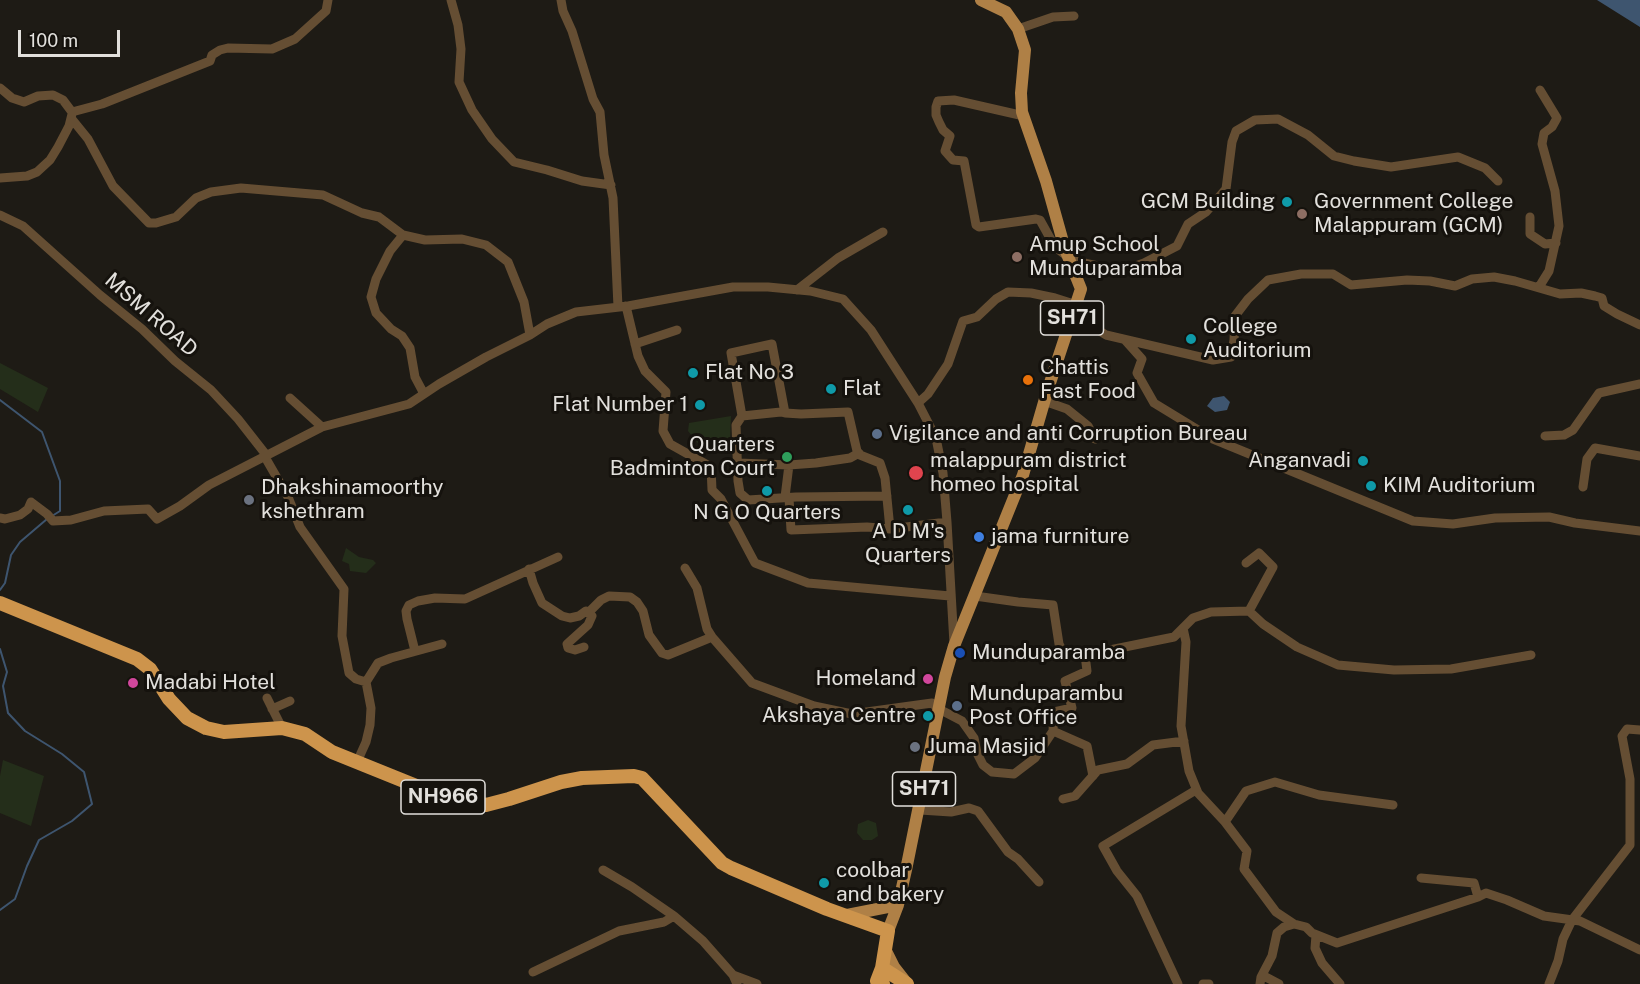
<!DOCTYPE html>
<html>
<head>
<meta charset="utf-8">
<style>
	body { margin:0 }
	#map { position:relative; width:1640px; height:984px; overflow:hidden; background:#1e1b15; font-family:"Public Sans",sans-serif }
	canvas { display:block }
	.scale { position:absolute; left:18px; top:30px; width:102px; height:27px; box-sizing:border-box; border:3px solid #e2e0dc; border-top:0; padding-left:8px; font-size:18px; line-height:21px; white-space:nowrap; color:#e2e0dc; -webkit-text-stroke:4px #15120d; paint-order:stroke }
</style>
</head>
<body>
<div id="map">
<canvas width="1640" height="984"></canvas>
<div class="scale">100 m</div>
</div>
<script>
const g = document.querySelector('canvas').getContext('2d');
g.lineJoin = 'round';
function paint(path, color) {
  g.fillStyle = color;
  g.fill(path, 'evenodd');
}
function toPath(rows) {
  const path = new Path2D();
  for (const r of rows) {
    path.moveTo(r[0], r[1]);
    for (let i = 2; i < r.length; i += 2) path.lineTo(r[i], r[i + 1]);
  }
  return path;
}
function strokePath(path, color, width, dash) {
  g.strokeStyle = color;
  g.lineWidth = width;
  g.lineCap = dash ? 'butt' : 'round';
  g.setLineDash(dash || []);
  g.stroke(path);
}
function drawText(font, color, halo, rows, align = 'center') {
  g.font = font + ' "Public Sans",sans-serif';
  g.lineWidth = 6;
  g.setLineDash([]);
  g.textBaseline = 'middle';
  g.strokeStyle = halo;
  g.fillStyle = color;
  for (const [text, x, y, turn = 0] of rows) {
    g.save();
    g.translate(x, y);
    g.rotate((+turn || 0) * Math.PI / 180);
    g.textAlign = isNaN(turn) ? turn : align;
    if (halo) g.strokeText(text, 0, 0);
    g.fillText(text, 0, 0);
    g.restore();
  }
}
const green = toPath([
	[0,363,48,388,38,412,0,389],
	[731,416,730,443,701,447,688,431,689,423],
	[346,548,359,557,373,560,376,563,366,573,350,571,349,564,342,561],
	[3,760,44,776,31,826,0,813,0,776],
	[868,820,876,823,878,836,872,840,863,840,857,833,858,824]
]);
const water = toPath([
	[1597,0,1640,0,1640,27],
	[1224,396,1230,402,1227,410,1215,412,1207,406,1213,398]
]);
const stream = toPath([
	[0,400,42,432,60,481,60,511,52,516],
	[0,590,5,583,11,555,20,542,47,519],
	[0,649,7,672,3,686,8,713,25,731,62,754,84,772,92,804,72,821,39,840,27,866,15,899,0,910]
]);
const minor = toPath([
	[451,0,458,25,461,49,459,82,472,110,492,139,514,162,547,170,582,181,611,185],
	[561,0,563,11,572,31,593,99,600,112,604,155,613,198,618,307],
	[1018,29,1053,17,1074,16],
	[0,88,12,98,24,102,38,96,53,95,63,100,72,112,102,104,210,61,212,55,220,50,228,48,272,49,295,39,326,11,328,0],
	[1024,116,954,100,938,101,936,107,936,115,939,122,943,130,950,136,945,151,953,160,964,161,976,225,979,227,1036,219,1040,220,1055,247,1068,257],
	[71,118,88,139,113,186,149,223,156,223,176,217,196,198,211,192,241,188,323,195,362,213,379,217,403,235,425,240,462,239,486,245,508,262,524,302,530,335],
	[0,178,27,176,37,172,50,160,58,147,69,126,72,114],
	[0,215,23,226,100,295,142,329,175,361,211,390,238,419,267,456],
	[1530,217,1530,234,1545,244,1556,243],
	[403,235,390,251,376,279,371,297,376,313,391,329,402,336,410,348,415,377,424,394],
	[1070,260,1121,271,1144,263,1177,246,1188,224,1206,212,1226,189,1232,142,1236,131,1255,120,1278,119,1308,135,1334,156,1354,161,1391,167,1458,157,1485,168,1498,181],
	[1539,287,1549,271,1559,226,1555,191,1542,144,1544,133,1552,127,1557,118,1540,90],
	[797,290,838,258,883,232],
	[626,306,638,356,645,371,666,392,663,431,670,444,711,467,712,490,721,499,755,563,808,583,950,596],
	[1125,340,1142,359,1137,373,1154,403,1213,439,1413,521,1453,524,1495,518,1549,517,1575,523,1640,531],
	[635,344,677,330],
	[290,398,322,427],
	[1044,401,1067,409,1088,426,1095,439],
	[918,403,928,394,948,364,963,321,977,317,996,299,1008,292,1031,293,1055,298,1077,305,1081,319,1106,335,1213,360,1231,357,1234,340,1235,316,1248,299,1268,280,1301,274,1333,274,1351,285,1407,280,1430,281,1455,286,1472,279,1494,277,1515,281,1560,294,1581,293,1595,296,1602,298,1604,306,1617,314,1640,325],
	[785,413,772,344,731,353,742,416,781,412,785,413,801,414,848,412,857,451,860,455,880,463,885,478,890,529,947,522],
	[742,416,736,425,738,481,740,493,748,500,796,497,887,496],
	[1545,436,1564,435,1573,430,1599,393,1640,384],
	[265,457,288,497,300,527,344,589,342,636,349,673,356,679,366,682,378,663,391,658,442,644],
	[738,463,789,465,816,463,850,458,859,453],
	[1583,487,1587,459,1595,448,1640,456],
	[785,497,789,465],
	[789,498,791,530,867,527,890,529],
	[0,518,5,519,20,515,28,509,31,502,47,514,53,521,71,520,104,511,148,509,157,519,180,506,209,485,322,427,409,404,439,384,486,357,530,335,547,324,576,312,628,306,733,287,768,287,810,291,843,299,871,330,918,403,936,438,943,473,947,522,954,644],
	[1246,563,1259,553,1273,567,1249,611],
	[685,568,697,588,707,629,712,637,752,683,814,706,852,714,932,703,939,709,962,721,974,738,977,753,983,765,992,772,1014,774,1035,758,1053,731,1087,746,1093,776],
	[529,569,533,583,542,603,562,616,570,618,579,616,586,611,592,616,588,625,567,644,568,648,575,650,584,647],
	[975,596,1018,602,1053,605,1059,644,1063,652,1085,655,1087,671,1065,681,1072,708,1054,712,1053,731],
	[588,613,601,600,609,596,630,597,637,602,643,611,649,635,662,653,668,655,712,637],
	[415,651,407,619,406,611,409,605,418,601,435,598,465,599,558,557],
	[1085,655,1174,637,1183,628],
	[267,698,282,728],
	[272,709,290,701],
	[357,762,366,742,370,725,371,708,366,682],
	[1063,799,1075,796,1098,770,1127,764,1153,745,1184,741],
	[920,810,951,812,969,808,978,811,1008,852,1018,859,1039,882],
	[1225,822,1246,791,1275,782,1319,795,1393,805],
	[603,870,632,887,674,916,703,941,733,975,737,984],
	[1421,878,1474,883,1478,897,1486,893,1507,900,1544,916,1580,921,1640,950],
	[1294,924,1276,912,1244,869,1247,851,1225,822,1198,793,1189,771,1181,726,1186,642,1183,628,1193,618,1211,612,1249,611,1263,624,1297,647,1338,665,1394,670,1451,669,1531,655],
	[1316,935,1315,948,1322,963,1340,984],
	[533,972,619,931,664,922,674,916],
	[733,975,757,984],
	[1262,975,1279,984],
	[1178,984,1137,896,1117,871,1103,846,1196,790],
	[1203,984,1209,984],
	[1260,984,1261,977,1272,956,1277,933,1284,927,1294,924,1306,927,1312,933,1337,943,1478,897],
	[1549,984,1558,961,1563,939,1572,920,1630,845,1630,779,1622,736,1627,729,1640,730]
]);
const major = toPath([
	[847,915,898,905],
	[888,931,898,905,906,870,945,677,954,646,1023,475,1047,392,1081,289,1065,249,1046,181,1022,112,1021,93,1025,50,1018,29,1006,12,981,0],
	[885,949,894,967,905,981]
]);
const highway = toPath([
	[0,603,137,659,150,669,169,699,187,718,206,728,224,732,282,728,305,734,332,752,446,798,486,805,509,799,561,782,582,778,634,776,642,778,722,863,731,868,827,909,888,931,882,968,877,981,883,984],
	[882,968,907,984]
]);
const markers = [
	[1287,202,6,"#0f9aa8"],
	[1302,214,6,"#8d6e63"],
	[1017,257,6,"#8d6e63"],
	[1191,339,6,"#0f9aa8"],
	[693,373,6,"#0f9aa8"],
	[1028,380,6,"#e8710a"],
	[831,389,6,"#0f9aa8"],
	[700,405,6,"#0f9aa8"],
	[877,434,6,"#5c6f8a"],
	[787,457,6,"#2e9e5b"],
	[1363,461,6,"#0f9aa8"],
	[916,473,8,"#e0444e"],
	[1371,486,6,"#0f9aa8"],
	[767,491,6,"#0f9aa8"],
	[249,500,6,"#6b7280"],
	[908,510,6,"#0f9aa8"],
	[979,537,6,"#3f7fe0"],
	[960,653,6,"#1a4fb4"],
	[928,679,6,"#d1479c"],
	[133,683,6,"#d1479c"],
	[957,706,6,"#5c6f8a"],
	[928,716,6,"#0f9aa8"],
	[915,747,6,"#6b7280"],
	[824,883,6,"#0f9aa8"]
];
const shields = [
	[1072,318,63],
	[924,789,63],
	[443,797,84]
];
const shieldNames = [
	["SH71",1072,318],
	["SH71",924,789],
	["NH966",443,797]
];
const poiNames = [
	["GCM Building",1275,202,"right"],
	["Government College",1314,202],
	["Malappuram (GCM)",1314,226],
	["Amup School",1029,245],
	["Munduparamba",1029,269],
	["College",1203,327],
	["Auditorium",1203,351],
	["Chattis",1040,368],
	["Fast Food",1040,392],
	["Flat No 3",705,373],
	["Flat",843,389],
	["Flat Number 1",688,405,"right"],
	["Vigilance and anti Corruption Bureau",889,434],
	["Quarters",775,445,"right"],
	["Badminton Court",775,469,"right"],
	["malappuram district",930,461],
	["homeo hospital",930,485],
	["Anganvadi",1351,461,"right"],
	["KIM Auditorium",1383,486],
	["Dhakshinamoorthy",261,488],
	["kshethram",261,512],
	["N G O Quarters",767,513,"center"],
	["A D M's",908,532,"center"],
	["Quarters",908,556,"center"],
	["jama furniture",991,537],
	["Munduparamba",972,653],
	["Homeland",916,679,"right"],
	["Madabi Hotel",145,683],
	["Munduparambu",969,694],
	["Post Office",969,718],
	["Akshaya Centre",916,716,"right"],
	["Juma Masjid",927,747],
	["coolbar",836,871],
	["and bakery",836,895]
];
const streetNames = [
	["MSM ROAD",151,315,41]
];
paint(green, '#242e1a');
paint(water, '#3e556f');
strokePath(stream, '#3e556f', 2);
strokePath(minor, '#654e33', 9);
strokePath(major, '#af8046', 12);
strokePath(highway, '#cd944c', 14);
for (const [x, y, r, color] of markers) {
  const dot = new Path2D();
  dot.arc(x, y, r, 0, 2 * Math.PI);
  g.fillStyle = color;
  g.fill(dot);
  strokePath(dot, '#15120d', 2);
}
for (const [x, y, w] of shields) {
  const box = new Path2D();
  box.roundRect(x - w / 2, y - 17, w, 34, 4.5);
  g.fillStyle = '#15120d';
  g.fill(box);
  strokePath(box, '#e2e0dc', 1.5);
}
drawText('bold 20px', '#e2e0dc', null, shieldNames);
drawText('21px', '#e2e0dc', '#15120d', poiNames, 'left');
drawText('21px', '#e2e0dc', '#15120d', streetNames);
</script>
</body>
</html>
